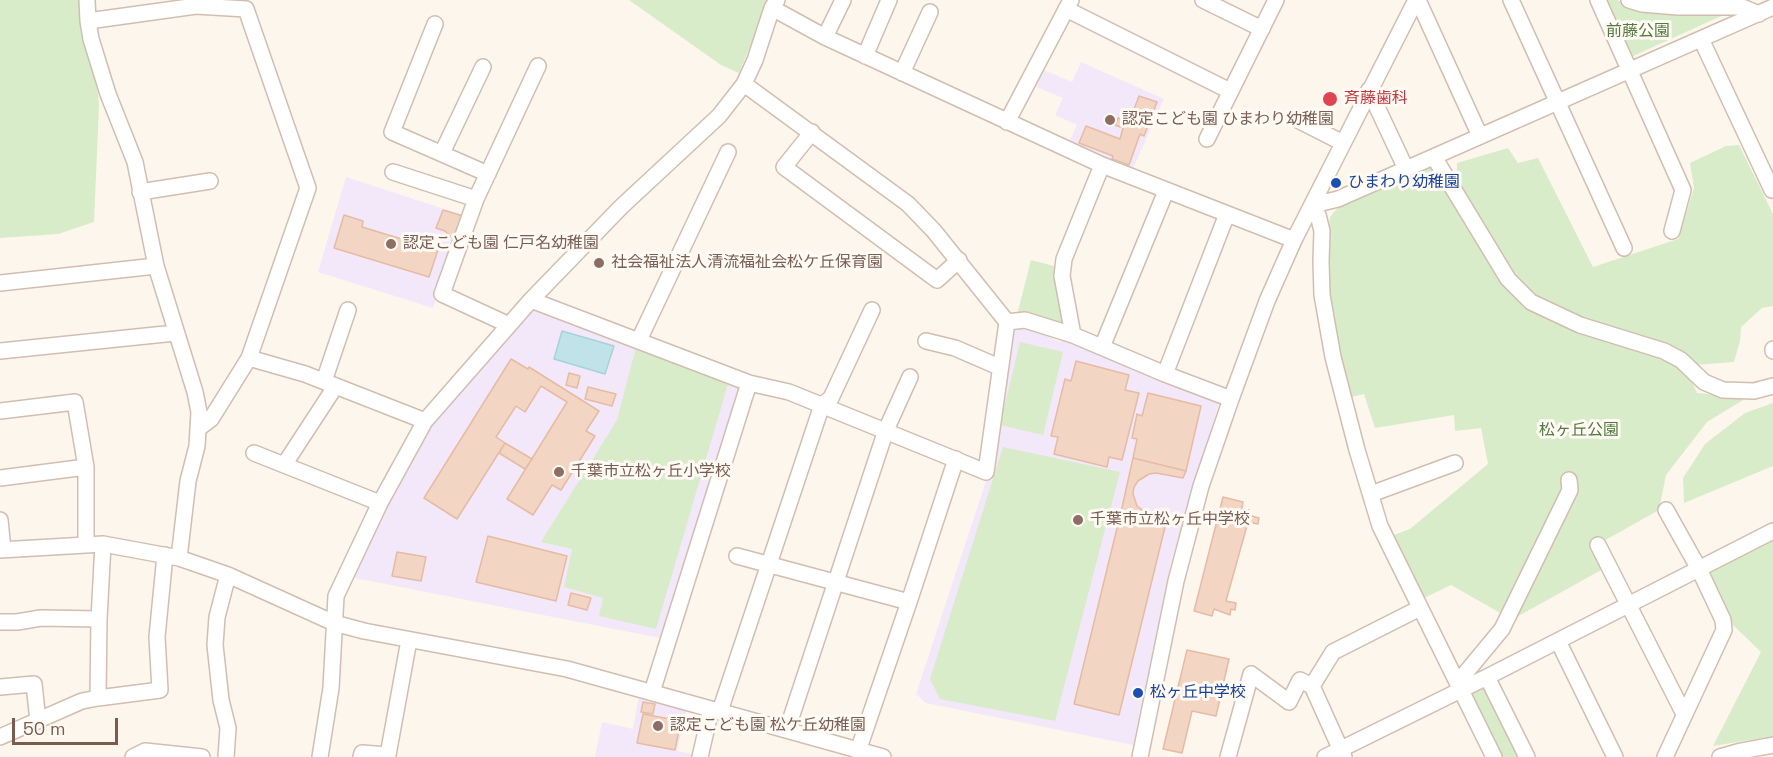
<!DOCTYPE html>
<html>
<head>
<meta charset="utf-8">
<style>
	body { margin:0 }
	#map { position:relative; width:1773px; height:757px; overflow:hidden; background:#fdf6ec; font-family:"Space Grotesk",sans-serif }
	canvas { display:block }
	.scale { position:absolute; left:12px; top:718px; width:106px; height:27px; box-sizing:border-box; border:3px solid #7a5c4d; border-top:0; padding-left:8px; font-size:18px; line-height:21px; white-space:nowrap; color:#7a5c4d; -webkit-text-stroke:4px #fffaf3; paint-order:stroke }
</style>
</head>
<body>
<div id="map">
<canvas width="1773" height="757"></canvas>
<div class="scale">50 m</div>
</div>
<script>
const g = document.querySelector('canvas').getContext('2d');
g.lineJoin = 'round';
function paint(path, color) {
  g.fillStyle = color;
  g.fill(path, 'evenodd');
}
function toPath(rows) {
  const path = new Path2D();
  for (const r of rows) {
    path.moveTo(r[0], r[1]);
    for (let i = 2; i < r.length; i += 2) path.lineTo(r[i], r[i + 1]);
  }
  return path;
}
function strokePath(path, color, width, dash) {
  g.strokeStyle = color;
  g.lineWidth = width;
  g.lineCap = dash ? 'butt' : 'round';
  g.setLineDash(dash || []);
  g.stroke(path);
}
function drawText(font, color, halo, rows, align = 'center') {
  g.font = font + ' "Space Grotesk","Noto Sans JP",sans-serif';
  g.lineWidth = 6;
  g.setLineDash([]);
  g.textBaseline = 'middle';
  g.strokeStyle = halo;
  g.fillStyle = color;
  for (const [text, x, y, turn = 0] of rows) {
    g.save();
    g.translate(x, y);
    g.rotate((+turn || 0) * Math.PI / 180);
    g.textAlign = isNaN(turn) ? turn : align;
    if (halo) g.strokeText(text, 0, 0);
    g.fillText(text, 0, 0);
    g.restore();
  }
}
const education = toPath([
	[1081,62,1164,99,1131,173,1068,145,1077,125,1055,115,1063,98,1036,87,1044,70,1072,82],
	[346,177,466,216,433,308,318,272],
	[537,305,742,384,665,639,355,578,387,498,417,447,451,399],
	[1028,328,1060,342,1062,339,1082,345,1218,399,1219,403,1171,562,1133,745,926,703,916,694,987,478,1009,331],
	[639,695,687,709,677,751,696,755,695,757,595,757,602,722,633,729]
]);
const green = toPath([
	[0,0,89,0,99,105,94,222,58,234,0,238],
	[629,0,769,0,739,73,721,65],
	[1601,0,1617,0,1642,11,1728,13,1631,57],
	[1739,145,1773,214,1773,306,1762,308,1741,327,1740,341,1734,362,1695,365,1687,371,1697,393,1740,397,1743,400,1707,422,1666,475,1659,510,1593,547,1603,569,1495,629,1502,614,1451,585,1422,599,1391,536,1410,529,1488,464,1481,428,1455,431,1454,415,1375,428,1364,394,1351,397,1344,375,1329,303,1326,268,1330,217,1334,212,1338,208,1428,167,1438,169,1458,202,1457,163,1508,148,1518,163,1538,158,1593,267,1678,239,1694,188,1690,163,1726,146],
	[1031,260,1054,266,1063,325,1028,313,1017,315],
	[1020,342,1063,352,1043,435,1000,425],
	[636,347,728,384,656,629,599,616,603,598,564,587,572,549,541,542,617,420],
	[1773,403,1773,466,1684,503,1683,478,1705,444,1745,413],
	[1003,447,1120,472,1055,721,940,699,930,679],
	[1773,535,1773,736,1713,746,1761,652,1733,625,1707,569],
	[1488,685,1525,757,1503,757,1473,695,1475,691]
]);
const water = toPath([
	[562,331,614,346,605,374,554,359,562,331]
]);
const building = toPath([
	[1139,96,1157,102,1144,136,1140,134,1129,165,1112,159,1113,156,1079,143,1086,126,1120,139,1123,128,1115,125,1118,118,1129,122,1139,96],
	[443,210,463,216,455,241,445,231,436,228,443,210],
	[344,215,363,221,362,227,438,250,429,277,334,248,344,215],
	[511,359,528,369,529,367,599,411,586,431,595,436,561,490,552,485,533,515,507,499,567,402,541,386,525,412,516,406,496,437,505,443,457,519,424,498,511,359],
	[1076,361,1129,375,1125,390,1139,393,1122,460,1109,457,1107,467,1054,454,1058,437,1051,436,1065,379,1071,381,1076,361],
	[569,373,580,376,577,388,566,385,569,373],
	[588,387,616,394,612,406,585,399,588,387],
	[1148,393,1201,406,1186,471,1133,458,1137,439,1132,438,1137,414,1142,416,1148,393],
	[505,443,532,459,525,469,499,453,505,443],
	[1133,458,1186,471,1183,478,1156,473,1149,474,1138,481,1134,487,1133,494,1137,506,1148,514,1166,518,1166,523,1121,512,1133,458],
	[1223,497,1243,502,1242,509,1249,510,1248,515,1259,518,1258,524,1248,522,1226,601,1236,603,1235,610,1231,609,1230,615,1214,609,1212,616,1194,611,1223,497],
	[1121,512,1166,523,1119,715,1074,704,1121,512],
	[488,536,567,556,556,601,476,582,488,536],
	[397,552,426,557,421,581,392,576,397,552],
	[571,593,591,598,587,610,568,605,571,593],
	[1187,650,1229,659,1216,716,1192,711,1182,753,1163,749,1187,650],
	[643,702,655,704,653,714,641,712,643,702],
	[643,714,681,721,675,750,637,743,643,714]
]);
const minor = toPath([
	[87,0,88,21,91,39,108,94,135,162,156,266,195,392,199,412,197,446,188,481,179,558],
	[1203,0,1262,29],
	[1418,0,1480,136],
	[1511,0,1624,248],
	[1598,0,1683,190,1672,231],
	[1629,0,1642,4,1678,7,1742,7,1759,14],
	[772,8,825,37,1102,165,1294,240],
	[1066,9,1230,91],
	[88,21,196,6,246,9,308,188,249,358,211,419,199,428],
	[435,24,392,132,488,174],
	[825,37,843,0],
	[1701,39,1772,190],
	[865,56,889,0],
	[902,73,930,12],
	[744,84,908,204,934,231,1007,322,1025,320,1073,335,1165,374,1231,399],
	[1369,90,1406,169],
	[1294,118,1343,143],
	[1007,122,1071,0],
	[812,132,784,167,937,280,959,260],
	[1207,139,1276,0],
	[442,153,483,67],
	[1434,157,1508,279,1531,302,1580,325,1664,351,1681,360,1704,382,1723,390,1754,391,1773,386],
	[393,172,476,199],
	[140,192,210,181],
	[0,283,156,266],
	[531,300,749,383,789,392,986,472,1007,322],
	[509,325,442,294,476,199,538,66],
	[1073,335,1062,276,1064,259,1102,165],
	[639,340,728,152],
	[926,341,955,348,999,367],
	[1102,347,1166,191],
	[1773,349,1773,351],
	[0,351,175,333],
	[249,358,305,374,425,421],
	[1165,374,1227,214],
	[324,381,348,310],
	[0,411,75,402,86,467,86,545],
	[254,453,380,503],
	[284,465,335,387],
	[0,478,86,467],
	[1371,494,1455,463],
	[0,520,3,550],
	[1598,545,1684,714],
	[0,550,103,544,179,558,228,575,334,623,364,631,567,669,883,757],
	[737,556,909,602],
	[0,622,17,622,41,618,99,619],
	[1558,641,1615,757],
	[1487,677,1527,757],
	[1458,682,1502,629,1570,490,1569,480],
	[1312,686,1333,652,1420,608],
	[0,687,34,684,38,721],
	[652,692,749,383],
	[98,698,99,619,103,544],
	[720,711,822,405,831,398,872,310],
	[787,730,886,430,910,377],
	[0,737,82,701,98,698,160,690,157,637,165,555],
	[858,751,909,602,956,459],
	[133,757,145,751,202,757],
	[226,757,228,728,221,700,215,645,217,617,228,575],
	[320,757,331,688,336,596,380,503,425,421,531,300,621,207,719,116,744,84,755,60,772,8,777,0],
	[361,757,362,753,388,755,409,640],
	[700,757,711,709],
	[1140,757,1176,581,1201,486,1231,399,1267,301,1294,240,1416,0],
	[1228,757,1251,674,1289,702,1300,680,1312,686,1344,757],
	[1325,757,1487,677,1773,531],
	[1494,757,1380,526,1357,450,1333,357,1322,295,1321,261,1322,231,1318,215,1313,205,1338,199,1773,7],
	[1665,757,1724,630,1723,620,1699,569,1666,510],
	[1720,757,1741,751,1773,745]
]);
const markers = [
	[1330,99,8,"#e0444e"],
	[1110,120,6,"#8d6e63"],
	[1336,183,6,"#1a4fb4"],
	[391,244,6,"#8d6e63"],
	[599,263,6,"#8d6e63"],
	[559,472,6,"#8d6e63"],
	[1078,520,6,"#8d6e63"],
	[1138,693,6,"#1a4fb4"],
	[658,726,6,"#8d6e63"]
];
const parkNames = [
	["前藤公園",1638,32],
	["松ヶ丘公園",1579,431]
];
const healthNames = [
	["斉藤歯科",1344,99]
];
const educationNames = [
	["認定こども園 ひまわり幼稚園",1122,120],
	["認定こども園 仁戸名幼稚園",403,244],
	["社会福祉法人清流福祉会松ケ丘保育園",611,263],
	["千葉市立松ヶ丘小学校",571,472],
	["千葉市立松ヶ丘中学校",1090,520],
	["認定こども園 松ケ丘幼稚園",670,726]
];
const transitNames = [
	["ひまわり幼稚園",1348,183],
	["松ヶ丘中学校",1150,693]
];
paint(education, '#f3e8fa');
paint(green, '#d8ecc9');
paint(water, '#bfe3e8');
strokePath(water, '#a5d3da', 1.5);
paint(building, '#f3d5c3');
strokePath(building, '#e6bba3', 1.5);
strokePath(minor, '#d1beb0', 18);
strokePath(minor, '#fff', 15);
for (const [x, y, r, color] of markers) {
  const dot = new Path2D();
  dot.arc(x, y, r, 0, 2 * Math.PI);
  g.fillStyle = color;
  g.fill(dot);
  strokePath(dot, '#fffaf3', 2);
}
drawText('16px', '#537a41', '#fffaf3', parkNames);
drawText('16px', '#be3a42', '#fffaf3', healthNames, 'left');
drawText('16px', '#785e54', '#fffaf3', educationNames, 'left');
drawText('16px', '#164399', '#fffaf3', transitNames, 'left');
</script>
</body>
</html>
